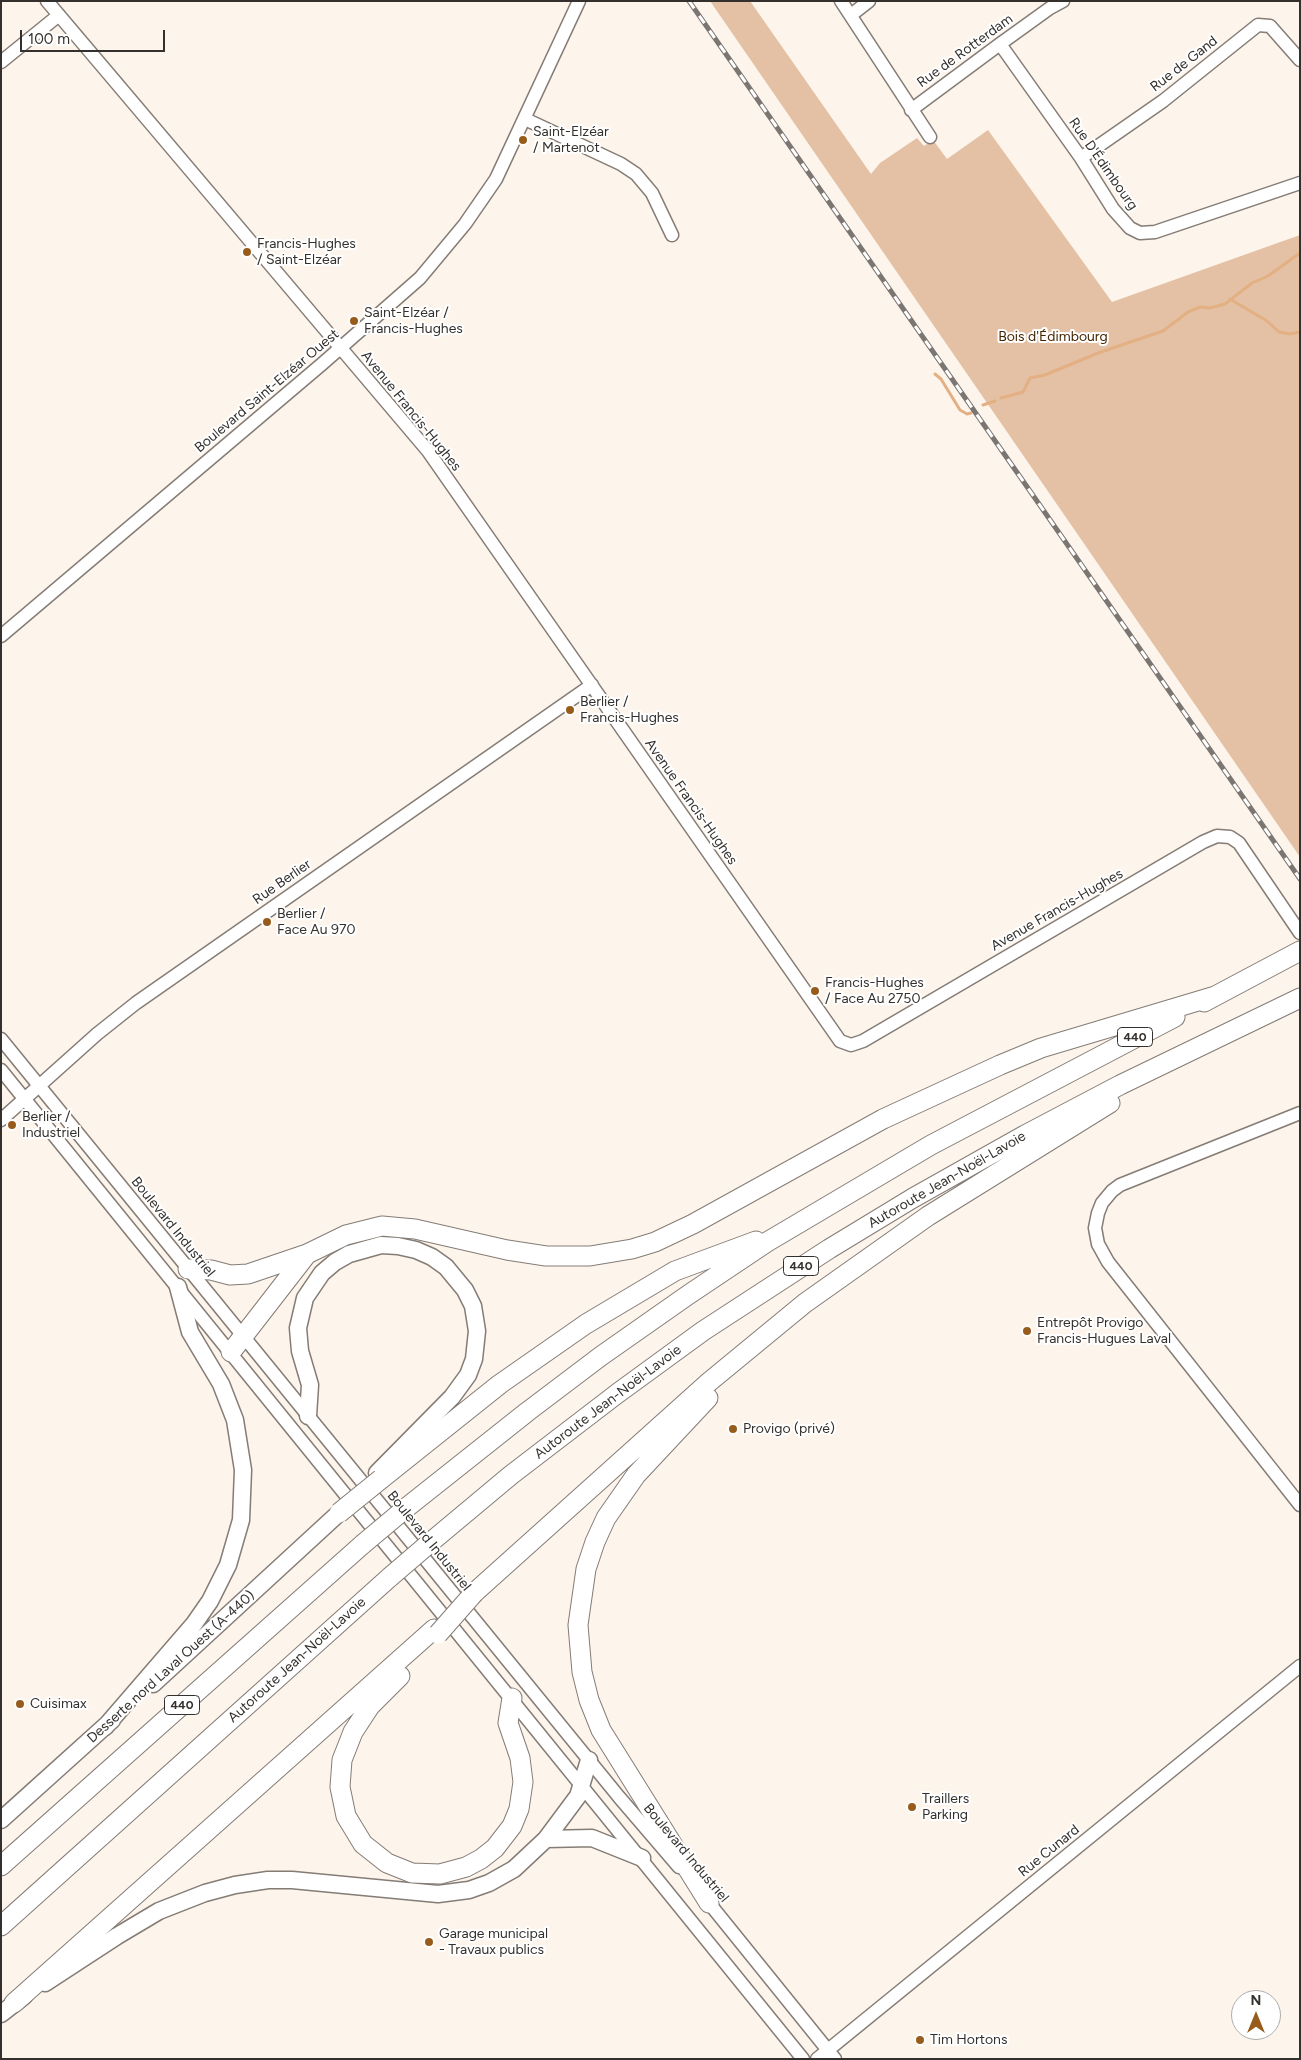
<!DOCTYPE html>
<html>
<head>
<meta charset="utf-8">
<style>
	body { margin:0 }
	#map { position:relative; width:1301px; height:2060px; overflow:hidden; background:#fdf4ec; font-family:Figtree,sans-serif }
	canvas { display:block }
	.frame { position:absolute; inset:0; border:2px solid #33302d; pointer-events:none }
	.north { position:absolute; left:1231px; top:1990px; width:50px; height:50px; box-sizing:border-box; background:#fff; border:1px solid #adacab; border-radius:50%; rotate:0deg; font-size:14px; font-weight:700; line-height:20px; text-align:center; color:#33302d }
	.north::after { content:''; display:block; margin:auto; width:18px; height:22px; background:#975c1c; clip-path:polygon(50% 0,100% 100%,50% 72%,0 100%) }
	.scale { position:absolute; left:20px; top:30px; width:145px; height:22px; box-sizing:border-box; border:2px solid #33302d; border-top:0; padding-left:6px; font-size:15px; line-height:18px; white-space:nowrap; color:#33302d; -webkit-text-stroke:4px #fff; paint-order:stroke }
</style>
</head>
<body>
<div id="map">
<canvas width="1301" height="2060"></canvas>
<div class="frame"></div>
<div class="north">N</div>
<div class="scale">100 m</div>
</div>
<script>
const g = document.querySelector('canvas').getContext('2d');
g.lineJoin = 'round';
function paint(path, color) {
  g.fillStyle = color;
  g.fill(path, 'evenodd');
}
function toPath(rows) {
  const path = new Path2D();
  for (const r of rows) {
    path.moveTo(r[0], r[1]);
    for (let i = 2; i < r.length; i += 2) path.lineTo(r[i], r[i + 1]);
  }
  return path;
}
function strokePath(path, color, width, dash) {
  g.strokeStyle = color;
  g.lineWidth = width;
  g.lineCap = dash ? 'butt' : 'round';
  g.setLineDash(dash || []);
  g.stroke(path);
}
function drawText(font, color, halo, rows, align = 'center') {
  g.font = font + ' Figtree,sans-serif';
  g.lineWidth = 4;
  g.setLineDash([]);
  g.textBaseline = 'middle';
  g.strokeStyle = halo;
  g.fillStyle = color;
  for (const [text, x, y, turn = 0] of rows) {
    g.save();
    g.translate(x, y);
    g.rotate((+turn || 0) * Math.PI / 180);
    g.textAlign = isNaN(turn) ? turn : align;
    if (halo) g.strokeText(text, 0, 0);
    g.fillText(text, 0, 0);
    g.restore();
  }
}
const green = toPath([
	[710,1,750,1,871,174,880,163,917,138,924,146,933,140,947,159,988,130,1112,302,1300,235,1300,857]
]);
const stream = toPath([
	[1230,299,1267,321,1279,332,1290,334,1300,332],
	[935,374,941,379,960,410,967,414,971,413],
	[1001,398,1023,392,1030,378,1045,375,1098,353,1163,331,1188,312,1200,307,1210,308,1225,304,1252,283,1268,276,1300,253],
	[983,405,995,401]
]);
const minor = toPath([
	[47,1,428,451,840,1041,851,1045,863,1041,1203,842,1217,836,1230,837,1239,843,1300,933],
	[841,1,930,137],
	[851,15,869,1],
	[1000,44,1081,158,1113,209,1130,228,1140,233,1155,232,1300,183],
	[1,62,59,15],
	[911,110,1000,44,1050,8,1063,1],
	[525,119,621,164,636,174,652,193,672,235],
	[1081,158,1163,101,1258,25,1270,26,1300,60],
	[1,636,322,364,420,278,465,224,496,179,579,1],
	[1,1039,619,1797,679,1867],
	[1,1070,803,2059],
	[1300,1113,1120,1185,1112,1191,1102,1203,1098,1213,1095,1228,1098,1244,1108,1262,1300,1505],
	[1,1120,97,1034,136,1003,592,685],
	[705,1898,835,2059],
	[817,2059,1300,1666]
]);
const major = toPath([
	[308,1416,310,1385,300,1351,298,1328,305,1298,322,1273,335,1262,349,1254,381,1245,398,1246,416,1250,432,1257,446,1267,465,1290,473,1306,477,1331,474,1359,468,1375,452,1397,377,1473],
	[153,1684,339,1513],
	[105,1727,194,1624,210,1601,228,1565,241,1520,243,1470,235,1420,221,1384,190,1332,178,1287],
	[1,1820,112,1720],
	[546,1839,592,1838,642,1858],
	[45,1983,117,1936,159,1911,205,1893,235,1885,268,1880,292,1880,438,1894,469,1890,489,1883,514,1869,546,1839,578,1796,589,1760],
	[1,2014,24,1996]
]);
const highway = toPath([
	[1204,1002,1300,951],
	[188,1269,211,1270,230,1275,248,1274,307,1254,346,1235,382,1226,415,1229,507,1250,546,1256,590,1256,632,1249,655,1242,693,1224,883,1119,1000,1065,1041,1048,1215,996],
	[231,1352,307,1254],
	[708,1398,636,1475,606,1518,595,1542,586,1569,578,1625,582,1672,589,1700,601,1730,709,1903],
	[381,1479,500,1384,586,1324,675,1271,756,1241],
	[406,1508,527,1412,601,1356,688,1295,767,1242,931,1145,1175,1017],
	[432,1541,511,1475,618,1393,703,1331,829,1249,913,1198,1025,1135,1120,1085,1300,998],
	[474,1593,709,1382,805,1303,928,1216,1110,1103],
	[400,1676,370,1706,353,1732,342,1760,340,1787,346,1816,363,1844,387,1863,412,1873,440,1874,466,1867,481,1859,495,1848,512,1826,519,1809,523,1782,520,1758,508,1723,512,1698],
	[1,1866,363,1544],
	[1,1926,390,1577],
	[14,2003,434,1629]
]);
const rail = toPath([
	[689,1,1300,879]
]);
const highwayBridge = toPath([
	[339,1513,381,1479],
	[363,1544,406,1508],
	[390,1577,432,1541],
	[438,1634,474,1593]
]);
const markers = [
	[523,140,5,"#975c1c"],
	[247,252,5,"#975c1c"],
	[354,321,5,"#975c1c"],
	[570,710,5,"#975c1c"],
	[267,922,5,"#975c1c"],
	[815,991,5,"#975c1c"],
	[12,1125,5,"#975c1c"],
	[1027,1331,5,"#975c1c"],
	[733,1429,5,"#975c1c"],
	[20,1704,5,"#975c1c"],
	[912,1807,5,"#975c1c"],
	[429,1942,5,"#975c1c"],
	[920,2040,5,"#975c1c"]
];
const shields = [
	[1135,1037,35],
	[801,1266,35],
	[182,1705,35]
];
const shieldNames = [
	["440",1135,1037],
	["440",801,1266],
	["440",182,1705]
];
const streetNames = [
	["Rue de Rotterdam",965,51,-36],
	["Rue de Gand",1184,64,-38],
	["Rue D'Édimbourg",1103,164,55],
	["Boulevard Saint-Elzéar Ouest",267,391,-40],
	["Avenue Francis-Hughes",411,411,51],
	["Avenue Francis-Hughes",691,802,55],
	["Rue Berlier",282,882,-35],
	["Avenue Francis-Hughes",1057,910,-30],
	["Autoroute Jean-Noël-Lavoie",947,1180,-30],
	["Boulevard Industriel",173,1227,51],
	["Autoroute Jean-Noël-Lavoie",608,1402,-37],
	["Boulevard Industriel",429,1541,51],
	["Autoroute Jean-Noël-Lavoie",297,1660,-42],
	["Desserte nord Laval Ouest (A-440)",171,1667,-42],
	["Rue Cunard",1049,1851,-39],
	["Boulevard Industriel",686,1853,50]
];
const poiNames = [
	["Saint-Elzéar",533,132],
	["/ Martenot",533,148],
	["Francis-Hughes",257,244],
	["/ Saint-Elzéar",257,260],
	["Saint-Elzéar /",364,313],
	["Francis-Hughes",364,329],
	["Berlier /",580,702],
	["Francis-Hughes",580,718],
	["Berlier /",277,914],
	["Face Au 970",277,930],
	["Francis-Hughes",825,983],
	["/ Face Au 2750",825,999],
	["Berlier /",22,1117],
	["Industriel",22,1133],
	["Entrepôt Provigo",1037,1323],
	["Francis-Hugues Laval",1037,1339],
	["Provigo (privé)",743,1429],
	["Cuisimax",30,1704],
	["Traillers",922,1799],
	["Parking",922,1815],
	["Garage municipal",439,1934],
	["- Travaux publics",439,1950],
	["Tim Hortons",930,2040]
];
const parkNames = [
	["Bois d'Édimbourg",1053,337]
];
paint(green, '#e4c1a4');
strokePath(stream, '#e3b083', 3);
strokePath(minor, '#847c75', 15);
strokePath(major, '#847c75', 19);
strokePath(highway, '#847c75', 21);
strokePath(minor, '#fff', 12);
strokePath(major, '#fff', 16);
strokePath(highway, '#fff', 19);
strokePath(rail, '#7b7671', 5);
strokePath(rail, '#fff', 3, [9]);
strokePath(highwayBridge, '#847c75', 21, []);
strokePath(highwayBridge, '#fff', 19);
for (const [x, y, r, color] of markers) {
  const dot = new Path2D();
  dot.arc(x, y, r, 0, 2 * Math.PI);
  g.fillStyle = color;
  g.fill(dot);
  strokePath(dot, '#fff', 2);
}
for (const [x, y, w] of shields) {
  const box = new Path2D();
  box.roundRect(x - w / 2, y - 9.5, w, 19, 4);
  g.fillStyle = '#fff';
  g.fill(box);
  strokePath(box, '#33302d', 1);
}
drawText('bold 12px', '#33302d', null, shieldNames);
drawText('14px', '#33302d', '#fff', streetNames);
drawText('14px', '#33302d', '#fff', poiNames, 'left');
drawText('14px', '#452500', '#fff', parkNames);
</script>
</body>
</html>
